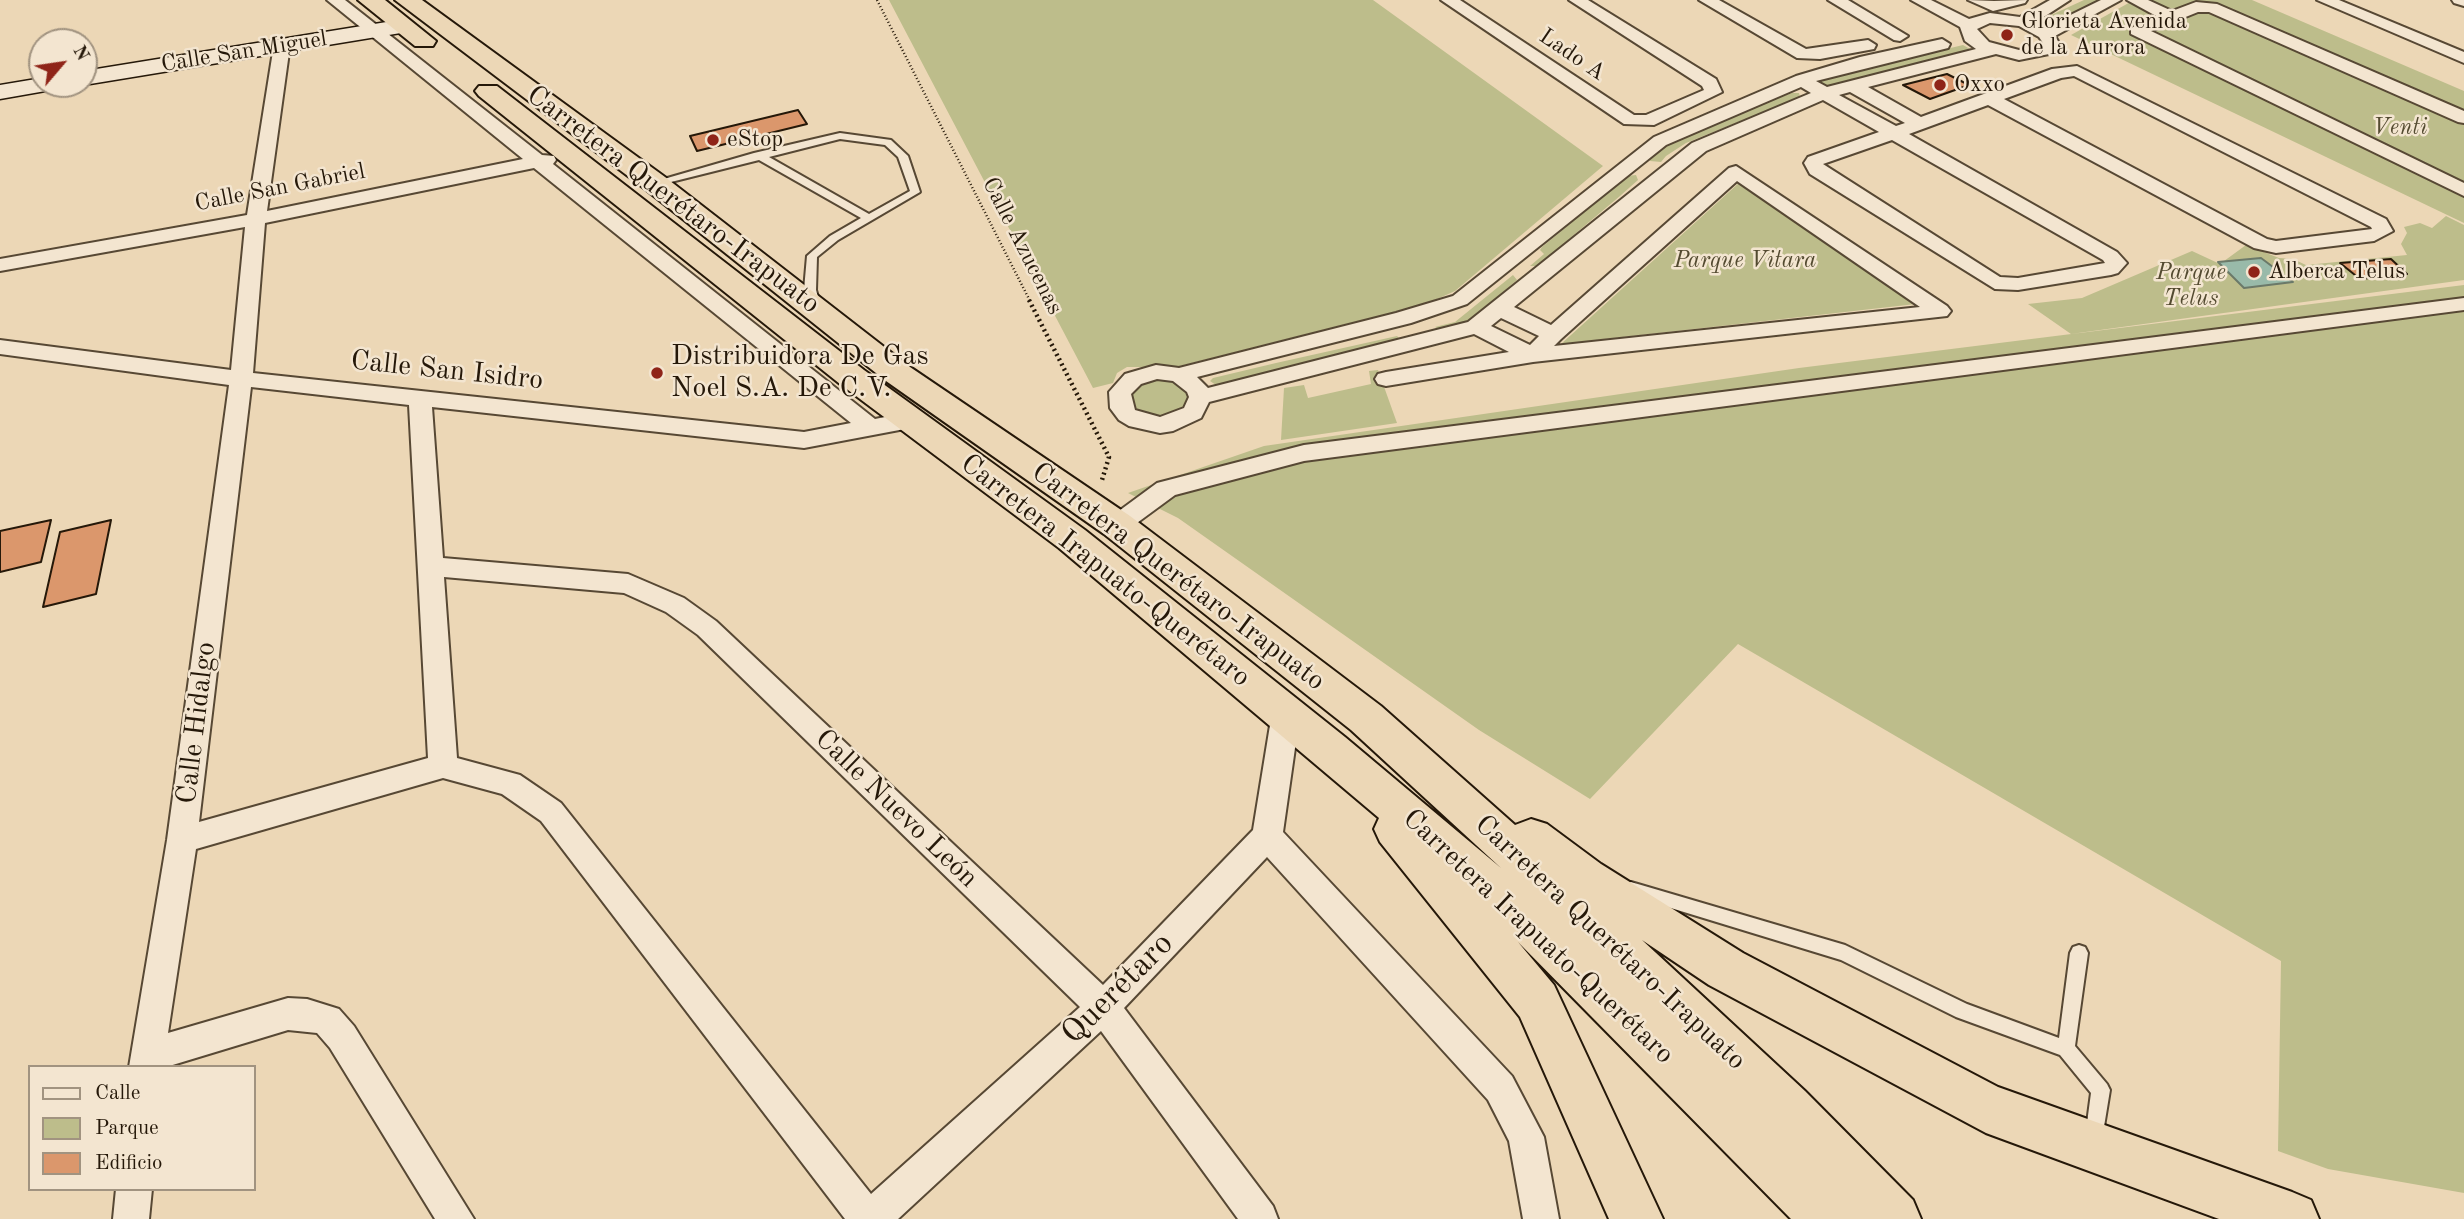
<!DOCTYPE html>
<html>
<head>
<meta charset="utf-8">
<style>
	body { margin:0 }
	#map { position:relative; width:2464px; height:1219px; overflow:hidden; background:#ecd7b6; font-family:"Old Standard TT",serif }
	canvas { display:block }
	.legend { position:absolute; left:28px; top:1065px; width:228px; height:126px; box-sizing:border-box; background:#f3e5d0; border:2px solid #a19380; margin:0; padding:9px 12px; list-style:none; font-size:21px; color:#251809 }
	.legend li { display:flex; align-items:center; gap:14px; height:35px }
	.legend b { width:35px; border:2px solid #a19380 }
	.north { position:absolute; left:28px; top:28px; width:70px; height:70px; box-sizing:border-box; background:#f3e5d0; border:2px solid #a19380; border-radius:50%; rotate:61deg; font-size:19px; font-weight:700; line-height:28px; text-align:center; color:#251809 }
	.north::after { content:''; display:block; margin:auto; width:24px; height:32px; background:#8f2418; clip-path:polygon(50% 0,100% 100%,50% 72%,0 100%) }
</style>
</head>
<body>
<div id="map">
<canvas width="2464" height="1219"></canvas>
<ul class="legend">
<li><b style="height:9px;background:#f3e5d0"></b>Calle</li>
<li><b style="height:19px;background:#bdbd8b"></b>Parque</li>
<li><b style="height:19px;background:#db976c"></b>Edificio</li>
</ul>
<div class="north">N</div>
</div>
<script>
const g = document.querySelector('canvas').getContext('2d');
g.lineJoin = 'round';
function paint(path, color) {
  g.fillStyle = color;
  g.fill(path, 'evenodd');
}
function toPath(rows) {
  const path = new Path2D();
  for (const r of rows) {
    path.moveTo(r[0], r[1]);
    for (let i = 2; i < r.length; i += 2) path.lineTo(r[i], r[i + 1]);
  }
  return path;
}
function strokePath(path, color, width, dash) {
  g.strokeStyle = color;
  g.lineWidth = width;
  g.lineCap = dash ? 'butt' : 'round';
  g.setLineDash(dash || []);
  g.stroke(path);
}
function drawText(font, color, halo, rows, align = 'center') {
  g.font = font + ' "Old Standard TT",serif';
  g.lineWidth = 5;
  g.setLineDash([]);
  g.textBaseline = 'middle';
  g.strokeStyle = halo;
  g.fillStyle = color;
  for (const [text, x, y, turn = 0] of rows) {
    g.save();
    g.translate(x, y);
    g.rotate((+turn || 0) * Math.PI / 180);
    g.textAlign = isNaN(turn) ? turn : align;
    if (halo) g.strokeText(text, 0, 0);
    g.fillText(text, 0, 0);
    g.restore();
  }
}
const green = toPath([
	[889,0,1373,0,1603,166,1455,291,1426,304,1176,367,1127,367,1117,373,1113,383,1093,388],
	[2084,0,2106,0,2051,26,2038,21],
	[2134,0,2252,0,2464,91,2464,223,2071,35],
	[1963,45,1970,49,1829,87,1820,84,1819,80],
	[1792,93,1799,93,1800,97,1686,143,1666,156,1661,162,1650,161,1651,156,1670,144,1740,112],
	[1636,175,1638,180,1620,196,1537,266,1530,266,1544,254,1540,250,1542,247,1627,176],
	[1740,182,1916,304,1561,344],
	[2446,216,2464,225,2464,280,2071,334,2028,304,2082,298,2192,251,2220,264,2246,245,2279,258,2293,259,2306,265,2407,255,2401,244,2407,233,2404,227,2420,223,2432,228],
	[1513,275,1517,280,1465,325,1444,332,1435,327,1455,322],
	[2464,285,2464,1193,2328,1169,2278,1151,2281,961,1738,644,1590,799,1479,730,1178,518,1128,493,1264,446,1799,368],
	[1397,336,1400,339,1391,344,1216,385,1210,381,1213,378,1276,363],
	[1378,370,1397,423,1281,440,1284,388,1304,385,1308,398,1371,384,1369,371],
	[1159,377,1178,381,1188,392,1186,406,1162,417,1136,411,1130,406,1129,393,1140,382]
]);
const water = toPath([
	[2261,258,2293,282,2244,288,2218,262,2261,258]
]);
const building = toPath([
	[1947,74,1969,85,1930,99,1903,85,1947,74],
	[798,110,807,124,697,151,690,136,798,110],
	[2391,259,2407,274,2360,279,2340,263,2391,259],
	[51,520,41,562,0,572,0,531,51,520],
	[111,520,96,594,43,607,60,532,111,520]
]);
const pathFar1 = toPath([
	[877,0,1030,301]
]);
const path = toPath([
	[1029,300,1109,457,1102,480]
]);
const lane = toPath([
	[840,133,891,140,908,156,920,192,838,240,817,257,816,290,821,307,819,309,811,309,804,290,807,256,830,236,861,218,759,160,655,186,650,183,754,153,840,133],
	[840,139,885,145,898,157,910,191,869,214,769,157,840,139],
	[1631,882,1845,945,1967,1004,2059,1038,2070,953,2073,947,2079,945,2085,947,2088,953,2075,1046,2107,1084,2110,1090,2101,1145,2094,1147,2087,1145,2085,1138,2091,1093,2060,1055,1956,1017,1841,960,1625,894,1623,889,1625,884,1631,882]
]);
const street = toPath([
	[327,0,345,0,542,155,554,156,556,160,553,164,875,419,910,412,918,415,922,420,918,425,910,428,804,448,432,407,443,558,628,574,684,598,716,621,1103,985,1253,830,1272,713,1276,705,1286,702,1296,705,1300,713,1283,832,1512,1076,1544,1137,1559,1219,1523,1219,1509,1141,1488,1100,1267,857,1124,1008,1273,1206,1278,1219,1238,1219,1101,1031,898,1219,845,1219,541,821,502,794,443,778,196,849,168,1033,288,998,307,999,339,1009,354,1026,474,1219,435,1219,330,1048,317,1033,288,1030,166,1067,129,1067,167,840,229,385,0,354,0,340,231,370,245,227,0,271,0,259,247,215,274,45,282,40,290,45,267,211,523,159,327,0],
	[534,168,851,423,804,432,253,373,265,223,534,168],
	[251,387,409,405,428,758,199,822,251,387],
	[444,577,624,593,666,612,698,635,1080,1007,871,1194,561,803,520,775,457,758,444,577],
	[1441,0,1460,0,1634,115,1646,115,1704,90,1702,86,1569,0,1588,0,1716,79,1722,92,1654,125,1624,124,1441,0],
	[1699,0,1719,0,1806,49,1868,40,1876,45,1874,49,1820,59,1797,58,1699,0],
	[1828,0,1848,0,1908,36,1900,41,1894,40,1828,0],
	[1911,0,1931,0,1969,19,1990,13,2020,17,2050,0,2070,0,2036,22,2046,27,2101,0,2121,0,2055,36,2059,43,2054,53,2019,60,1996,54,1868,87,1921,117,2052,69,2077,66,2386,219,2393,231,2374,241,2276,253,2254,248,1988,105,1909,134,2117,252,2127,263,2118,273,2111,275,2018,290,1995,289,1810,174,1804,163,1808,157,1879,132,1823,100,1706,151,1514,307,1551,325,1729,168,1736,166,1947,306,1951,311,1947,316,1533,362,1386,386,1378,384,1375,379,1378,374,1386,372,1509,352,1474,334,1209,402,1201,418,1173,431,1160,433,1129,426,1119,420,1110,408,1109,392,1125,374,1156,365,1179,368,1396,313,1453,296,1654,137,1796,76,1860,57,1942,39,1950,44,1948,48,1816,81,1827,87,1976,49,1965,41,1960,27,1911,0],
	[1990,23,2019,26,2039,37,2043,43,2019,50,1989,42,1977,29,1990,23],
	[2074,76,2371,227,2372,229,2276,241,2267,239,2004,99,2061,78,2074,76],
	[1801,87,1811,93,1692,143,1468,322,1208,388,1197,377,1411,323,1467,304,1666,145,1801,87],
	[1850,92,1905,123,1896,126,1839,95,1850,92],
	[1892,140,2103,260,2105,263,2018,278,2000,277,1823,164,1892,140],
	[1737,181,1920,307,1554,346,1561,339,1737,181],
	[1501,318,1539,336,1530,345,1491,326,1501,318],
	[1157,379,1173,381,1187,392,1189,397,1184,408,1160,417,1135,410,1131,394,1141,384,1157,379],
	[1968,0,1994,1,2027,0,2025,3,1993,11,1968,0],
	[2127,0,2148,0,2172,11,2196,2,2217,4,2464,111,2464,123,2458,122,2209,12,2198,12,2151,31,2464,183,2464,196,2131,34,2131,28,2158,17,2127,0],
	[2317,0,2339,0,2464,52,2464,63,2317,0],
	[2452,0,2464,0,2464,6,2454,3,2452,0],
	[2464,298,2464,310,1304,461,1175,495,1126,531,1117,534,1108,531,1105,525,1108,519,1157,483,1304,445,2464,298],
	[116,1189,152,1189,149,1219,113,1219,116,1189]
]);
const secondary = toPath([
	[405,19,416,26,413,31,84,85,79,84,84,84,84,71,405,19],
	[42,78,42,84,60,84,57,89,0,99,0,85,42,78]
]);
const highway = toPath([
	[358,0,385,0,436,41,433,46,415,46,358,0],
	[395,0,422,0,665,177,910,367,1130,516,1381,706,1515,825,1531,819,1547,824,1601,864,1743,953,1998,1087,2292,1192,2311,1200,2319,1219,2219,1219,1986,1133,1709,985,1642,940,1805,1091,1913,1200,1921,1219,1791,1219,1518,942,1554,985,1663,1219,1609,1219,1520,1017,1380,842,1374,829,1379,818,1059,548,840,384,479,96,475,91,479,86,497,86,864,370,1085,530,1345,737,1501,868,1351,730,1104,534,886,381,645,189,395,0]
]);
const markers = [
	[2007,35,7,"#8f2418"],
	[1940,85,7,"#8f2418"],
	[713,140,7,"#8f2418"],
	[2254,272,7,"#8f2418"],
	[657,373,7,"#8f2418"]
];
const farPoinames = [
	["Glorieta Avenida",2021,22],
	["de la Aurora",2021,48],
	["Oxxo",1954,85],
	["eStop",727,140],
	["Alberca Telus",2268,272]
];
const farStreetnames = [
	["Calle San Miguel",244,52,-9],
	["Lado A",1572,55,34],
	["Calle San Gabriel",280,188,-11],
	["Calle Azucenas",1022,246,63]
];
const farParknames = [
	["Venti",2400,128],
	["Parque Vitara",1745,261],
	["Parque",2191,273],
	["Telus",2191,299]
];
const streetNames = [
	["Carretera Querétaro-Irapuato",673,200,37],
	["Calle San Isidro",447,371,6],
	["Carretera Irapuato-Querétaro",1105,571,38],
	["Carretera Querétaro-Irapuato",1178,577,37],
	["Calle Hidalgo",197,723,-83],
	["Calle Nuevo León",896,809,44],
	["Carretera Irapuato-Querétaro",1538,937,43],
	["Carretera Querétaro-Irapuato",1610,943,43]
];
const poiNames = [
	["Distribuidora De Gas",671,357],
	["Noel S.A. De C.V.",671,389]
];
const nearStreetnames = [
	["Querétaro",1118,989,-45]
];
paint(green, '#bdbd8b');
paint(water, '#99baa9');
strokePath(water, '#6b7969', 2);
paint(building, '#db976c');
strokePath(building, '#251809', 2);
strokePath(lane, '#574834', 4);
strokePath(street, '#574834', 4);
strokePath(secondary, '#251809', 3);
strokePath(highway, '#251809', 4);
strokePath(pathFar1, '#251809', 2.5, [1, 2.5]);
strokePath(path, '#251809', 4.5, [2, 3.5]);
paint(lane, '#f3e5d0');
paint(street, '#f3e5d0');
paint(secondary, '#f3e5d0');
paint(highway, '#ecd7b6');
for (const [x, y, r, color] of markers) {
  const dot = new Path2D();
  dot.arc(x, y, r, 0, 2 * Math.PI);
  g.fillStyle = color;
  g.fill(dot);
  strokePath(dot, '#f3e5d0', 2.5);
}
drawText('23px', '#251809', '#f3e5d0', farPoinames, 'left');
drawText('23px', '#251809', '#f3e5d0', farStreetnames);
drawText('italic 23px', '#534a30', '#f3e5d0', farParknames);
drawText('28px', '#251809', '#f3e5d0', streetNames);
drawText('28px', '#251809', '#f3e5d0', poiNames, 'left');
drawText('33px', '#251809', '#f3e5d0', nearStreetnames);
</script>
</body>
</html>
